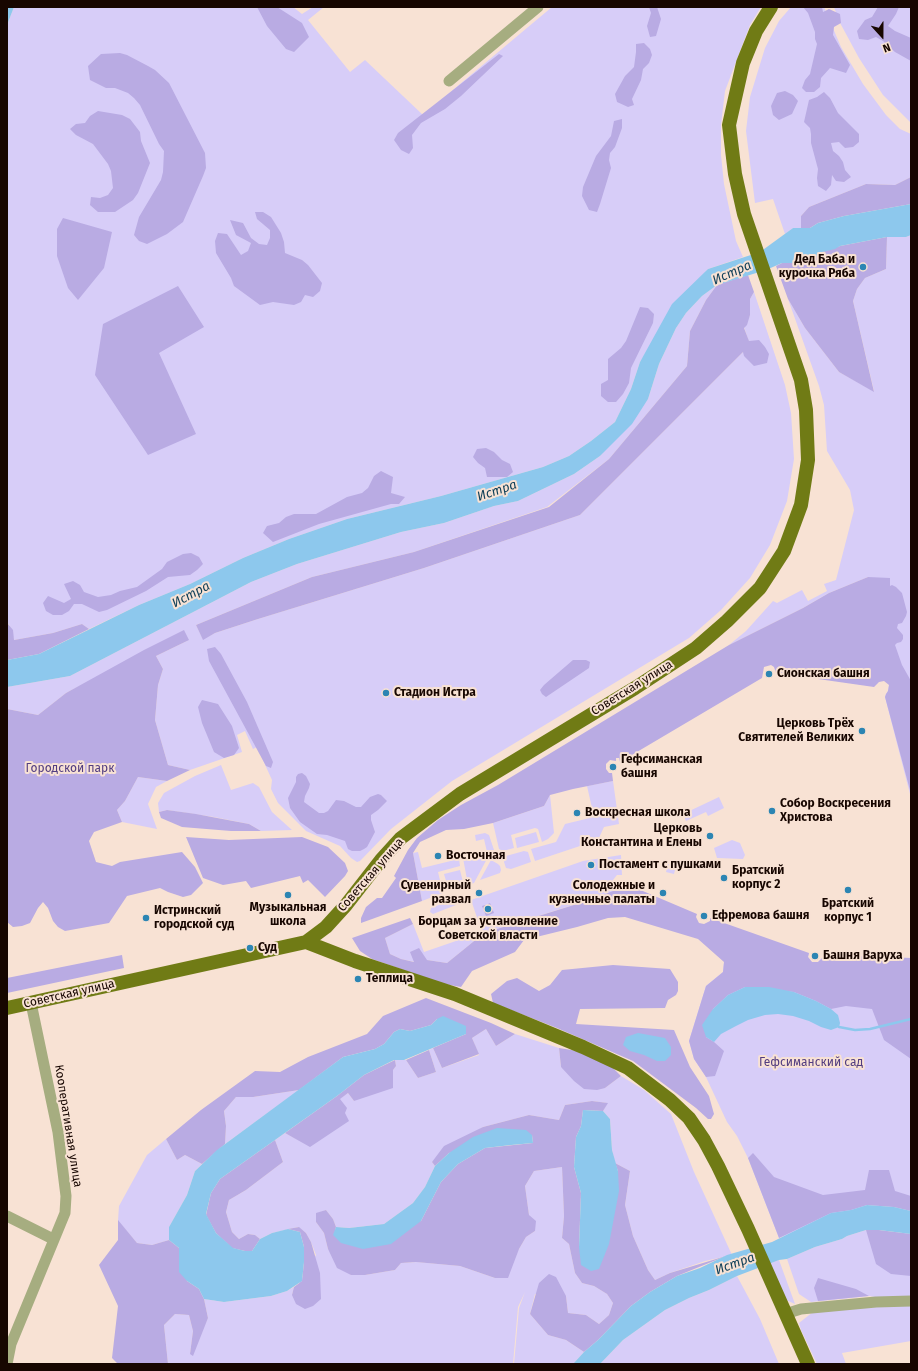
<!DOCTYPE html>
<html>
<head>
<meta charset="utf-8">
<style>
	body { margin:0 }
	#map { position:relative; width:918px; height:1371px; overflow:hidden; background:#f8e2d4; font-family:"Fira Sans",sans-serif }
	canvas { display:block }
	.frame { position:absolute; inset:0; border:8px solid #170600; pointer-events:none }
	.north { position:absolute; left:862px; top:16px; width:40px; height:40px; -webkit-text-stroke:3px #f8e2d4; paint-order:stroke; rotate:159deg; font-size:11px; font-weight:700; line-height:16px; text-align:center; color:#170600 }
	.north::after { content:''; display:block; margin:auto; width:14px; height:18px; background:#170600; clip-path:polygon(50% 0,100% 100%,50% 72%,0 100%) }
</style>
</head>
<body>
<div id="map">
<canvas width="918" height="1371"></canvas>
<div class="frame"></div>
<div class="north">N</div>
</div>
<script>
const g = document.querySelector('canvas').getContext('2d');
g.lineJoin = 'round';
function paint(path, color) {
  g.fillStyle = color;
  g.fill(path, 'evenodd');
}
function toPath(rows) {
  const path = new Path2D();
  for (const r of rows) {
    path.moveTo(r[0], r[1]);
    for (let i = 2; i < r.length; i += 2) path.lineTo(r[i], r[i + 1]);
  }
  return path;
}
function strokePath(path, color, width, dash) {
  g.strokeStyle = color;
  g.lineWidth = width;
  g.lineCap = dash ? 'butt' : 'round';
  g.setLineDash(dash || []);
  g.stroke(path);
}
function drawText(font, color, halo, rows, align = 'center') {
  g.font = font + ' "Fira Sans",sans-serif';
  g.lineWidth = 4;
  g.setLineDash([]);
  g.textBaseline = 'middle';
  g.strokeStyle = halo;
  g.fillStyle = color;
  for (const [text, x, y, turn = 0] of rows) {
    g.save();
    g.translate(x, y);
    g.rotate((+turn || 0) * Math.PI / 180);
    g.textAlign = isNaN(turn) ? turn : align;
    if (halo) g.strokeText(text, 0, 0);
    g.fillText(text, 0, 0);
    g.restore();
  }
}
const green = toPath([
	[14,7,293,7,302,14,313,7,324,7,308,20,350,72,365,60,423,115,552,7,761,7,750,25,725,91,721,125,721,155,724,184,736,241,743,257,708,269,654,340,640,362,631,389,615,422,591,441,569,456,543,467,441,496,347,519,289,539,243,558,190,584,139,605,89,629,82,624,53,633,14,640,9,624,7,624,7,25],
	[791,7,824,7,841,47,863,84,886,115,900,129,911,134,911,177,895,185,866,184,809,207,801,216,801,228,793,228,785,234,773,199,755,203,746,131,750,97,765,48,779,21],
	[834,7,911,7,911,123,883,95,859,58,839,21],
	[911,235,911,794,910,794,885,697,886,694,888,691,889,685,868,577,829,593,803,608,729,645,746,631,773,601,777,603,802,590,808,601,827,591,824,584,836,580,854,510,850,490,827,451,824,405,819,386,788,299,805,328,839,372,874,391,853,301,857,289,865,278,886,269,887,237,906,237],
	[717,285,706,300,690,331,687,366,609,459,547,507,414,552,312,577,196,625,203,639,215,633,258,619,424,568,580,515,750,345,744,327,750,315,750,299,754,292,785,385,791,413,794,459,787,501,770,545,750,578,721,610,689,638,452,781,391,829,360,861,357,862,351,858,340,846,306,831,278,803,271,789,272,780,257,747,253,749,245,731,237,735,242,752,190,770,168,765,155,720,158,685,163,669,156,656,189,640,95,678,66,693,38,715,7,709,7,687,70,676,251,582,297,564,401,532,444,523,494,506,518,501,574,474,600,456,648,399,659,364,676,328,686,313,702,296],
	[221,765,231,790,253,783,259,787,272,812,292,830,261,831,249,824,214,817,167,810,159,812,158,803,164,793,195,776],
	[138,777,167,781,156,787,148,804,157,829,122,822,117,810,125,801],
	[613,781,619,824,604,827,598,840,535,861,531,849,556,842,565,824,594,817,587,786],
	[550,795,554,833,548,839,542,842,538,829,535,828,511,835,514,848,503,851,499,849,493,823,544,806],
	[719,797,724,808,708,816,706,812,686,821,683,814],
	[536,832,539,842,517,848,515,838],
	[485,833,489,835,494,850,489,851,490,856,488,857,474,883,468,885,463,858,487,852,484,839,476,841,475,835],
	[732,840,740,843,745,855,743,859,717,858,714,848],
	[524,851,528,852,531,862,511,869,506,868,504,862,506,856],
	[418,852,422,868,459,859,460,866,438,872,443,893,422,901,413,853],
	[621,855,622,875,617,875,613,880,613,886,618,889,608,894,484,933,447,963,427,960,415,962,401,959,390,954,385,938,413,924,424,952,482,932,471,900,583,861],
	[491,860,498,864,500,866,501,870,500,873,480,880],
	[668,864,676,866,674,874,666,872],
	[460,870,464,886,449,891,444,874],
	[454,899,457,901,456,905,433,914,430,912,431,908],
	[809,953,808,957,812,962,818,962,822,958,822,955,911,958,911,1211,894,1207,867,1205,779,1238,748,1158,737,1136,727,1122,706,1077,694,1059,689,1041,706,986,723,972,724,962],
	[486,1029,496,1046,515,1034,559,1048,561,1067,605,1088,621,1076,644,1090,671,1114,694,1172,732,1255,705,1261,670,1273,655,1280,648,1270,633,1236,625,1205,630,1171,615,1163,612,1150,610,1119,603,1111,607,1103,592,1101,565,1105,559,1120,529,1115,483,1127,432,1162,435,1166,425,1187,413,1203,384,1224,349,1228,336,1227,333,1219,326,1210,316,1214,316,1222,324,1233,328,1249,351,1275,365,1275,395,1270,401,1263,417,1262,460,1266,495,1278,519,1249,526,1237,535,1231,529,1215,525,1186,534,1171,562,1167,564,1216,562,1238,569,1244,575,1273,582,1283,594,1286,607,1294,613,1303,609,1315,599,1324,586,1315,568,1313,566,1296,535,1294,530,1314,548,1335,566,1340,584,1352,573,1364,514,1364,519,1308,525,1292,518,1307,513,1364,168,1364,164,1325,175,1314,189,1315,193,1331,190,1354,208,1318,204,1299,224,1302,271,1296,287,1291,294,1287,292,1295,316,1255,311,1242,306,1233,298,1227,272,1233,260,1239,255,1235,248,1234,239,1239,232,1232,226,1212,229,1200,246,1190,283,1162,275,1140,285,1133,310,1146,345,1113,339,1099,348,1093,354,1101,393,1070,396,1066,395,1060,406,1060,418,1078,436,1072,429,1050,433,1048,442,1068,479,1055,472,1038],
	[299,1090,225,1144,226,1126,224,1111,236,1097,253,1097],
	[166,1139,177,1160,185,1155,202,1164,195,1171,187,1195,169,1227,169,1240,152,1245,137,1243,118,1221,119,1206,147,1155],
	[866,1230,911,1234,911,1296,880,1298,869,1296,811,1302,799,1294,787,1259,815,1247,842,1239,847,1236],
	[779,1260,795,1304,786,1300,770,1263],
	[737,1276,760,1319,779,1364,600,1364,623,1340,665,1310,689,1298,709,1290],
	[911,1304,911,1341,842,1353,846,1364,817,1364,801,1330,799,1323,813,1312]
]);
const forest = toPath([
	[257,7,277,7,302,23,309,37,294,52,286,49,267,26],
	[649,7,657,7,661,19,656,36,650,37,647,26,651,13],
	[803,7,822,7,823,12,829,9,840,14,841,23,834,27,833,35,850,65,846,73,830,68,821,78,820,87,814,92,806,92,802,88,805,80,810,74,817,44,815,39,815,32,808,13],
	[878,7,899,7,896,14,888,26,895,31,911,38,911,61,895,52,883,41,876,37,868,40,859,39,857,31,865,20,872,17],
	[644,43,650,49,652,55,649,63,643,69,641,80,632,99,634,105,628,107,617,102,615,94,625,76,634,67,636,52,636,44],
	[120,53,127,55,148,66,155,70,169,83,205,153,206,168,203,176,183,222,167,234,147,244,139,241,134,235,139,217,161,180,163,172,164,151,159,144,140,105,134,98,128,93,115,88,106,88,90,80,88,66,101,54],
	[499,54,503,56,461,96,445,109,421,123,412,135,413,148,409,154,401,150,394,140,398,133],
	[785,91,793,95,798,101,792,114,779,120,773,115,771,106,777,93],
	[824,92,830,98,838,113,859,134,859,142,853,147,845,148,839,142,831,143,833,151,839,156,843,162,845,170,851,177,844,182,836,181,832,175,831,185,826,191,818,186,817,178,818,169,811,143,811,134,810,128,804,122,809,100,817,97],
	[98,111,122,115,130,119,140,132,141,141,150,163,138,193,133,200,115,212,98,212,90,205,91,197,100,198,108,195,113,188,111,171,108,164,93,144,76,135,70,129,76,124,85,123,90,116],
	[622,119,622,128,615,147,610,153,609,160,611,168,600,204,597,212,589,210,582,196,583,187,596,156,611,136,614,121],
	[911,177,911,204,844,216,818,223,810,228,801,228,801,216,809,207,866,184,895,185],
	[255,212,263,212,271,217,281,233,284,242,285,253,302,260,308,265,322,283,320,291,313,297,305,295,301,302,294,305,273,302,260,305,234,286,231,278,216,253,215,241,218,233,227,234,241,255,248,251,251,243,236,235,230,220,243,223,251,238,259,244,267,245,270,238,270,230,257,219],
	[63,218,112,232,104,268,78,300,68,288,57,256,57,229],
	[887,237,886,269,865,278,857,289,853,301,874,392,839,372,805,328,788,299,776,266,782,263,797,263,811,259,822,252,840,246],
	[748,275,754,292,750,299,750,315,747,325,744,328,749,341,759,340,765,347,769,354,767,363,754,366,744,356,743,352,580,515,424,568,258,619,215,633,203,640,196,625,312,577,414,552,549,507,609,459,687,366,690,331,706,300,717,285],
	[178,286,204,327,159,353,196,434,148,455,95,375,103,324],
	[640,307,648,308,654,314,653,323,631,368,629,383,623,394,616,402,608,402,601,396,601,384,608,380,608,359,621,348,626,341],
	[486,448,494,452,502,460,510,464,513,472,507,477,487,477,485,468,478,463,473,457,477,449],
	[381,471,393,477,391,493,405,497,399,504,391,504,319,524,273,542,263,533,267,526,279,523,286,517,294,514,316,514,347,497,362,493,368,488,374,476],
	[191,553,199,557,203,564,197,570,190,575,168,577,146,591,107,610,99,612,82,604,74,604,69,611,62,615,53,615,46,611,43,603,48,596,64,603,71,599,64,584,73,581,80,585,84,592,98,597,111,595,120,591,137,587,162,569,167,562,183,554],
	[868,577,890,578,890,586,892,585,896,587,902,593,907,612,906,616,902,623,898,624,897,628,903,635,903,639,901,642,897,643,895,645,902,665,911,681,911,794,885,697,886,694,888,691,889,685,884,681,879,682,874,687,776,673,774,667,771,665,764,667,762,678,620,762,619,758,616,758,616,761,610,760,606,764,606,769,609,773,612,773,613,781,573,789,550,795,544,806,493,823,464,829,446,830,420,842,413,853,422,901,361,923,361,918,366,907,377,898,382,898,396,878,394,876,408,850,417,838,438,820,461,805,498,785,729,645,803,608,829,593],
	[7,624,8,624,13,630,14,640,53,633,82,624,89,629,39,654,7,660],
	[184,630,189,640,156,656,163,669,158,685,155,720,168,765,190,770,167,781,138,777,125,801,117,810,122,822,94,832,89,841,96,862,112,866,120,862,182,852,195,867,203,883,191,895,183,897,168,892,160,888,127,896,109,923,65,931,58,927,53,921,48,908,43,902,38,908,30,923,22,926,13,927,7,922,7,709,38,715,66,693,144,650],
	[215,647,221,654,247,702,273,762,271,768,266,766,209,661,207,649],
	[573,660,586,660,590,662,589,668,546,697,542,694,540,690,544,685],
	[202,700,218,704,232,726,239,748,234,755,224,758,214,752,202,723,198,707],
	[302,773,306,776,310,784,309,788,305,796,304,802,319,813,324,813,328,811,336,800,344,801,356,807,361,807,370,797,378,794,381,795,387,801,378,810,371,815,371,820,375,832,367,847,364,849,360,851,352,851,348,849,345,841,327,835,317,834,300,822,290,808,288,798,296,782,296,777,298,774],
	[167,810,196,814,249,824,261,831,231,831,182,827,161,818,159,812],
	[186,837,229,840,302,837,328,847,345,863,348,871,345,876,325,897,308,880,303,883,300,876,251,888,246,881,223,885,203,878],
	[631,886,697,914,696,917,699,923,704,924,710,921,710,918,809,953,808,957,812,962,818,962,822,958,822,955,911,958,911,1059,884,1040,872,1009,846,1006,831,1009,816,1001,794,992,745,987,728,995,713,1009,706,1037,714,1042,724,1051,715,1076,706,1077,694,1059,689,1041,706,986,723,972,724,962,698,939,625,917,608,918,577,927,524,940,515,952,472,971,461,987,444,984,372,959,360,951,352,938,410,918,413,924,385,938,390,954,401,959,414,962,410,952,419,948,427,960,447,963,484,933,593,899,618,889,629,890],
	[490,903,494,913,486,916,482,906,485,905,488,911,490,910,488,904],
	[122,955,124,968,7,993,7,978],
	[613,965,670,969,678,982,678,991,676,995,668,1000,665,1008,580,1009,576,1024,674,1030,690,1067,709,1096,714,1114,711,1119,708,1119,696,1108,633,1061,557,1028,493,1003,491,994,507,981,517,978,539,991,550,985,562,970],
	[426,998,491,1023,515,1034,496,1046,486,1029,472,1038,479,1054,442,1068,433,1048,466,1034,437,1019,431,1025,410,1031,400,1029,394,1032,384,1044,375,1049,343,1057,299,1090,253,1097,236,1097,224,1111,226,1126,225,1144,202,1164,185,1155,177,1160,166,1139,201,1110,255,1071,280,1072,308,1057,367,1034,383,1016],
	[559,1048,578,1051,612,1067,621,1076,605,1088,597,1090,584,1089,574,1081,561,1067],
	[429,1050,436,1072,418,1078,406,1060],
	[395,1060,396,1066,393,1070,393,1088,354,1101,348,1093,340,1099,347,1108,345,1113,349,1121,310,1147,285,1133,337,1096,364,1075],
	[592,1101,608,1103,603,1111,583,1110,581,1126,576,1137,574,1167,581,1193,579,1247,618,1171,615,1163,630,1171,625,1205,633,1236,648,1270,655,1280,670,1273,726,1256,677,1276,650,1292,631,1306,598,1340,584,1352,566,1340,548,1335,530,1314,539,1283,549,1274,556,1277,566,1296,568,1313,586,1315,599,1324,609,1315,613,1303,607,1294,594,1286,582,1283,575,1273,569,1244,562,1238,564,1216,562,1167,534,1171,525,1186,529,1215,536,1221,535,1231,526,1237,519,1249,508,1278,495,1278,460,1266,416,1262,401,1263,395,1270,365,1275,351,1275,337,1268,328,1249,324,1233,316,1222,316,1213,326,1210,333,1219,336,1227,334,1235,421,1221,441,1182,458,1164,485,1148,533,1143,532,1135,449,1153,435,1166,432,1162,444,1146,483,1127,529,1115,559,1120,565,1105],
	[275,1140,283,1162,246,1190,229,1200,226,1212,232,1232,239,1239,248,1234,255,1235,260,1239,252,1251,245,1251,232,1248,216,1233,206,1215,211,1193,220,1179],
	[753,1153,774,1177,823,1195,865,1190,869,1170,889,1170,895,1191,911,1196,911,1211,894,1207,867,1205,851,1210,831,1213,779,1238,748,1158],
	[118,1220,137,1243,152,1245,169,1240,179,1248,187,1281,199,1289,204,1299,208,1318,193,1356,190,1354,193,1331,189,1315,175,1314,164,1325,168,1364,118,1364,112,1358,118,1306,99,1265,118,1240],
	[299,1227,306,1233,311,1242,320,1273,321,1299,313,1306,305,1309,296,1304,292,1295,294,1287,302,1281,304,1262,304,1247,300,1232,288,1229],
	[866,1230,879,1230,911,1234,911,1276,891,1274,876,1264],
	[818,1278,856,1289,869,1296,818,1301,814,1288]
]);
const water = toPath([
	[7,7,14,7,7,25],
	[911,204,911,235,906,237,887,237,840,246,835,249,822,252,811,259,797,263,782,263,766,270,717,285,702,296,686,313,676,328,659,364,648,399,632,424,600,456,574,474,518,501,494,506,444,523,401,532,297,564,251,582,70,676,7,687,7,660,39,654,139,605,190,584,243,558,289,539,347,519,441,496,543,467,569,456,591,441,615,422,631,389,640,362,672,304,708,269,760,252,793,228,810,228,818,223,844,216],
	[745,987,769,987,794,992,816,1001,831,1009,838,1015,840,1023,839,1027,831,1030,821,1027,809,1021,793,1016,778,1014,765,1015,748,1020,736,1026,721,1034,714,1042,706,1037,702,1025,713,1009,728,995],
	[443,1016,466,1026,466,1034,404,1060,394,1060,364,1075,337,1096,220,1179,211,1193,206,1214,216,1233,233,1248,245,1251,252,1251,260,1239,272,1233,288,1229,300,1232,304,1247,304,1262,302,1281,287,1291,271,1296,224,1302,204,1299,199,1289,187,1281,179,1272,179,1248,169,1240,169,1227,187,1195,195,1171,217,1150,343,1057,375,1049,384,1044,394,1032,400,1029,410,1031,431,1025,437,1019],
	[638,1033,665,1038,671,1047,671,1055,665,1061,657,1061,644,1055,630,1051,623,1045,626,1037],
	[583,1110,603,1111,610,1119,612,1150,618,1171,619,1191,609,1244,599,1269,591,1271,581,1265,579,1247,581,1193,574,1167,576,1137,581,1126],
	[497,1128,526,1130,532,1135,533,1143,511,1145,485,1148,458,1164,441,1182,421,1221,391,1244,363,1249,341,1243,333,1235,336,1227,349,1228,384,1224,413,1203,425,1187,435,1166,449,1153,473,1137],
	[867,1205,894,1207,911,1211,911,1234,879,1230,866,1230,847,1236,842,1239,815,1247,787,1259,779,1260,737,1276,709,1290,689,1298,665,1310,623,1340,600,1364,573,1364,584,1352,598,1340,631,1306,650,1292,677,1276,700,1268,727,1255,772,1242,831,1213,851,1210]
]);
const stream = toPath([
	[839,1027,855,1030,870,1029,911,1019]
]);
const minor = toPath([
	[449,81,538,7],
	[7,1216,53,1239],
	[785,1314,801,1309,876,1302,911,1301],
	[7,1364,11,1344,65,1213,66,1196,58,1132,31,1003]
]);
const major = toPath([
	[306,942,355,961,455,994,583,1047,628,1068,670,1100,689,1118,704,1140,718,1166,748,1229,808,1364],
	[7,1008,306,942,326,927,346,905,381,860,401,838,460,794,635,688,696,648,727,621,760,588,784,551,801,505,808,460,806,410,801,380,744,214,735,174,729,125,743,63,756,31,771,7]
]);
const markers = [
	[863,267,4,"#2c85b3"],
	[769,674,4,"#2c85b3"],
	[386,693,4,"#2c85b3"],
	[862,731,4,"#2c85b3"],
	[613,767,4,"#2c85b3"],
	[772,811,4,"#2c85b3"],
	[577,813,4,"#2c85b3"],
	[710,836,4,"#2c85b3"],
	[438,856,4,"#2c85b3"],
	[591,865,4,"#2c85b3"],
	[724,878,4,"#2c85b3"],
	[848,890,4,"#2c85b3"],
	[479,893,4,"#2c85b3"],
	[663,893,4,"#2c85b3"],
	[288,895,4,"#2c85b3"],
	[488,909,4,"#2c85b3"],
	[704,916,4,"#2c85b3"],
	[146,918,4,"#2c85b3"],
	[250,948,4,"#2c85b3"],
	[815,956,4,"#2c85b3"],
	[358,979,4,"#2c85b3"]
];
const poiNames = [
	["Дед Баба и",855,260,"right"],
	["курочка Ряба",855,274,"right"],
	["Сионская башня",777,674],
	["Стадион Истра",394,693],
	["Церковь Трёх",854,724,"right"],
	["Святителей Великих",854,738,"right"],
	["Гефсиманская",621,760],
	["башня",621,774],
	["Собор Воскресения",780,804],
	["Христова",780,818],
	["Воскресная школа",585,813],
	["Церковь",702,829,"right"],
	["Константина и Елены",702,843,"right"],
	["Восточная",446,856],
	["Постамент с пушками",599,865],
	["Братский",732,871],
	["корпус 2",732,885],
	["Сувенирный",471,886,"right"],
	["развал",471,900,"right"],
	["Солодежные и",655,886,"right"],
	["кузнечные палаты",655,900,"right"],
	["Братский",848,904,"center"],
	["корпус 1",848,918,"center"],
	["Музыкальная",288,908,"center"],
	["школа",288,922,"center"],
	["Истринский",154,911],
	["городской суд",154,925],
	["Ефремова башня",712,916],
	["Борцам за установление",488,922,"center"],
	["Советской власти",488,936,"center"],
	["Суд",258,948],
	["Башня Варуха",823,956],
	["Теплица",366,979]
];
const streetNames = [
	["Советская улица",632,688,-32],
	["Советская улица",371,875,-49],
	["Советская улица",69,994,-13],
	["Кооперативная улица",68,1126,81]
];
const parkNames = [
	["Городской парк",70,769],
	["Гефсиманский сад",811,1063]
];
const waterNames = [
	["Истра",732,273,-24],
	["Истра",497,491,-19],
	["Истра",191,595,-28],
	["Истра",735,1264,-20]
];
paint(green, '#d7cdf8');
paint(forest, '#b9abe3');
paint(water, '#8dc8ed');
strokePath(stream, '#8dc8ed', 2.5);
strokePath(minor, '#a6ad80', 11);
strokePath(major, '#707b15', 14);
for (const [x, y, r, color] of markers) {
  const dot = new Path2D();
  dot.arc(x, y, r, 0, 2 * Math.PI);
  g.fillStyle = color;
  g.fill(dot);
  strokePath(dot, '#f8e2d4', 1.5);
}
drawText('bold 12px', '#170600', '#f8e2d4', poiNames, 'left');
drawText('12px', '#170600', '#f8e2d4', streetNames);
drawText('12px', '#523d80', '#f8e2d4', parkNames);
drawText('italic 13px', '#104059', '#f8e2d4', waterNames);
</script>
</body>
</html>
